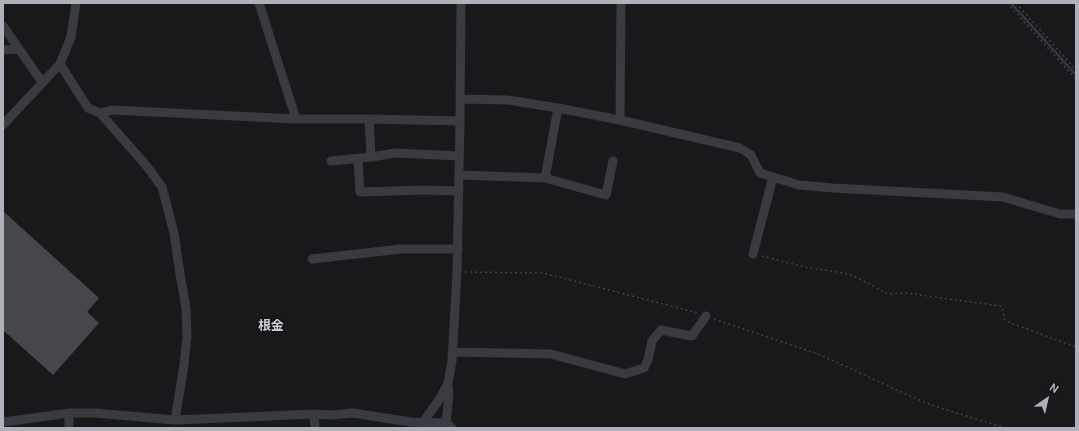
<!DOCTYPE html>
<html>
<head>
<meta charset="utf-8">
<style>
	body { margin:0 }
	#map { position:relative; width:1079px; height:431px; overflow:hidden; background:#19191b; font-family:Roboto,sans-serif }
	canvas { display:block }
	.frame { position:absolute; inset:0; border:4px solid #acb1ba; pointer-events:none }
	.north { position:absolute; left:1027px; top:379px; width:40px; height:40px; -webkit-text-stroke:3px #141416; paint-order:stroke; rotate:34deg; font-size:11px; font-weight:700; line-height:16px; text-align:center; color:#acb1ba }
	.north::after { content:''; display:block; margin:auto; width:14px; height:18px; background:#acb1ba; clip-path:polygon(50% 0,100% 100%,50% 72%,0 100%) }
</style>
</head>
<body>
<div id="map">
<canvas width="1079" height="431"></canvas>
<div class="frame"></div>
<div class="north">N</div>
</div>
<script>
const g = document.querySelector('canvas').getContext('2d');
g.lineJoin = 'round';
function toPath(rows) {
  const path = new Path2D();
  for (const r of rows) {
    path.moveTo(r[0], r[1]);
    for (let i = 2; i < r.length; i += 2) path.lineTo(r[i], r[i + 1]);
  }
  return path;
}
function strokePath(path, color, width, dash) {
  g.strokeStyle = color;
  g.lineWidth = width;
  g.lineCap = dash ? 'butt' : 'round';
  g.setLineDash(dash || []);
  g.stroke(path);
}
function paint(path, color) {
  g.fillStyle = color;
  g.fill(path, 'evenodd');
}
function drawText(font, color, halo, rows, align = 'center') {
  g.font = font + ' Roboto,"Noto Sans JP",sans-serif';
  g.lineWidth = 3.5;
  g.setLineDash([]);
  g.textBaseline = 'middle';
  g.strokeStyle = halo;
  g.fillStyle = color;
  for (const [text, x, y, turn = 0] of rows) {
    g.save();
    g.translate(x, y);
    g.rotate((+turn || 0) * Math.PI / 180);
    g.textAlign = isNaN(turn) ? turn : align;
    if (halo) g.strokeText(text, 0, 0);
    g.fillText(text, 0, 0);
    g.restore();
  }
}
const stream = toPath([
	[1011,3,1076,75]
]);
const building = toPath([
	[3,211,99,298,87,312,99,323,53,375,3,330]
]);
const path = toPath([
	[1007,3,1076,79],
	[1016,3,1076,70],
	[762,256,805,267,849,274,862,280,888,294,906,293,1000,306,1003,308,1004,319,1008,322,1076,347],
	[465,272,543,273,698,313],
	[714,319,818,354,843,365,912,397,937,407,1006,428]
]);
const minor = toPath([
	[76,3,71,37,60,64,88,108,100,113,145,164,162,187,174,233,180,274,186,308,187,336,184,365,175,420],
	[259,3,296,119],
	[3,26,42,82],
	[3,50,18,49],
	[460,99,508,100,558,108,620,120,740,148,751,155,760,173,799,185,833,188,1003,197,1060,214,1076,214],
	[558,108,545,178,606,195,613,161],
	[100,113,112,110,296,119,369,119,460,121],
	[369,119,371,157],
	[620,120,621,3],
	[3,125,60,64],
	[358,159,360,192,424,190,459,191],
	[331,161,371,157,395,153,459,156],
	[459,175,545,178],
	[753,254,773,177],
	[312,259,401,249,458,249],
	[452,352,551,354,625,374,644,368,648,360,652,341,661,330,692,336,706,316],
	[69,413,69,428],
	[314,414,315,428],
	[3,422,69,413,95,413,175,420,200,419,314,414,332,415,353,413,411,422,446,423,452,428],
	[446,423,449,394,448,385],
	[421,425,439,400,448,383,452,361,457,272,460,121,461,3]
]);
const neighbourhoodNames = [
	["根金",271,327]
];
strokePath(stream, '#313a40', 2.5);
paint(building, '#46474b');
strokePath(path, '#404247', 1.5, [2, 3]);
strokePath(minor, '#3a3b40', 9);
drawText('bold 13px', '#cdd0d6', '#141416', neighbourhoodNames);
</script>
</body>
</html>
